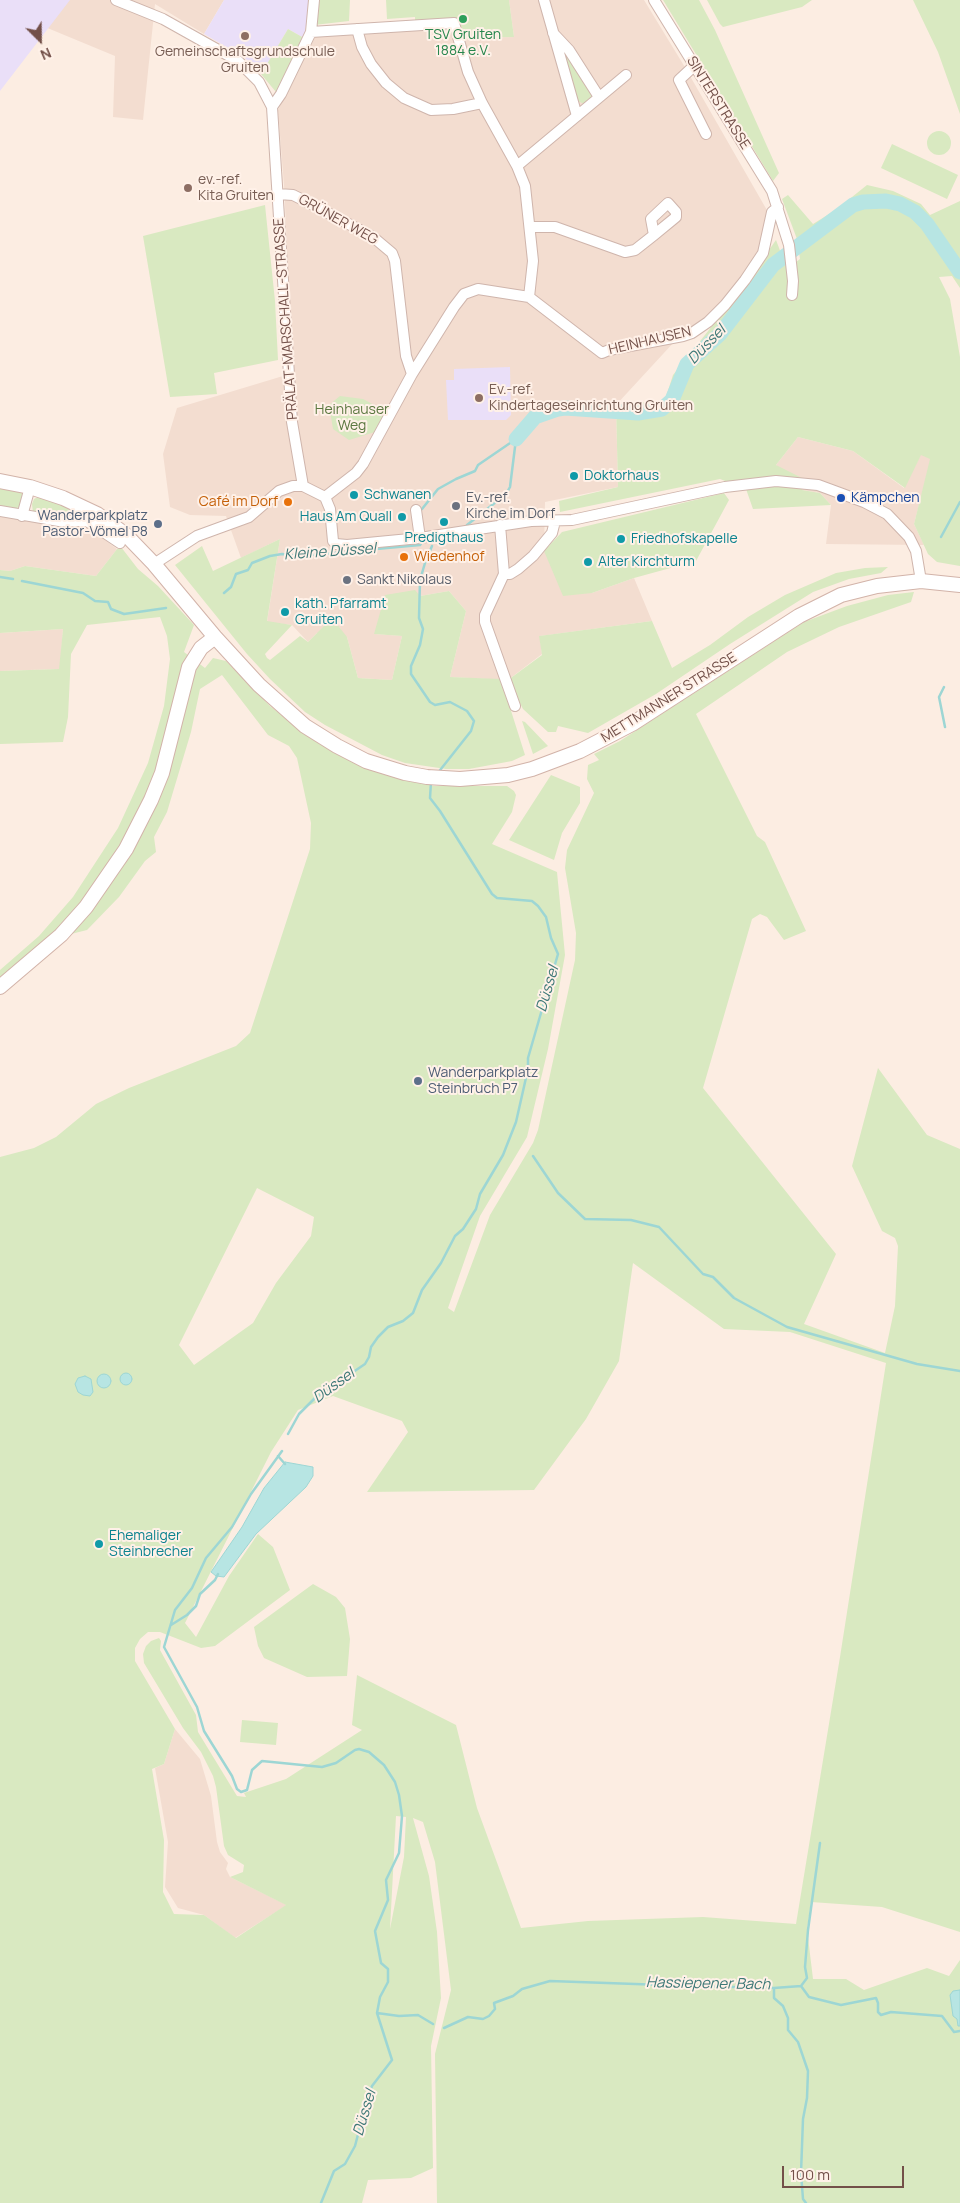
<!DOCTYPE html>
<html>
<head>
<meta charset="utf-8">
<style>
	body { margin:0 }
	#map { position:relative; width:960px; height:2203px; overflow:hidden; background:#fcede2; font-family:Manrope,sans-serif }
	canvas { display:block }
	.north { position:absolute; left:15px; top:15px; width:50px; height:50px; -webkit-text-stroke:4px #fff1e8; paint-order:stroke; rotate:157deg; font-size:14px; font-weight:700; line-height:20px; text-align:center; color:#735049 }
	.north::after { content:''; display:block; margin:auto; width:18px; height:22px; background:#735049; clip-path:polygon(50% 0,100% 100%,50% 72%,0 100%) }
	.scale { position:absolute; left:782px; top:2166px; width:122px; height:22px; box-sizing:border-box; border:2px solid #735049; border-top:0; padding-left:6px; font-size:15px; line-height:18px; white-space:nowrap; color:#735049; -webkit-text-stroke:4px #fff1e8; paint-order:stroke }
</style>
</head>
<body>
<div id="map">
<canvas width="960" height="2203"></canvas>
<div class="north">N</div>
<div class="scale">100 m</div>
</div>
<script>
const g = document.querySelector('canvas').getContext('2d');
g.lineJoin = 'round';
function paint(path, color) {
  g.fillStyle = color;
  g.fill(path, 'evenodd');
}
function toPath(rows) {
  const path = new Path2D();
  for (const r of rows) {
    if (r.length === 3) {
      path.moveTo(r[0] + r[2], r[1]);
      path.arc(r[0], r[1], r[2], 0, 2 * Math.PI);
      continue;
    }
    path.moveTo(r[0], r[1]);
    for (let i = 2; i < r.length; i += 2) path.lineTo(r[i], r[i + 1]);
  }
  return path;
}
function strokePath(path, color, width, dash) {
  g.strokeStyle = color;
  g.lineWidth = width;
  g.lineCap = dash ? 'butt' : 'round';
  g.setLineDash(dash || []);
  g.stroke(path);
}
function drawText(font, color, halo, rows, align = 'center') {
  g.font = font + ' Manrope,sans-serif';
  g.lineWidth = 4;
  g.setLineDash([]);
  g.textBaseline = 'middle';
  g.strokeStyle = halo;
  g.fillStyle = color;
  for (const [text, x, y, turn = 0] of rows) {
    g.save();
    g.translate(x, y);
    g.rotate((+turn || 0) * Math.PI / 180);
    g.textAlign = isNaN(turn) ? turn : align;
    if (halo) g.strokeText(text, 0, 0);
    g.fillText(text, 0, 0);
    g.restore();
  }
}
const residential = toPath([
	[0,0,224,0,204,34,155,4,143,120,113,117,115,56,45,27],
	[509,0,644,0,686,69,768,212,759,256,715,311,688,329,675,341,616,405,618,487,545,502,544,551,592,593,634,578,652,621,540,636,542,654,508,680,450,677,466,611,449,591,420,596,375,634,402,636,392,680,358,678,347,637,317,633,308,642,292,625,267,622,280,539,241,558,226,516,190,515,170,507,163,454,177,408,293,373,284,185,278,110,315,37,447,27,450,30,453,38,514,37],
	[798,437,853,451,904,488,921,454,931,459,914,524,924,545,826,544,831,505,820,493,802,490,776,465],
	[0,516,48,523,83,524,117,549,96,576,25,566,10,571,0,570],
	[63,629,60,669,0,671,0,633],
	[175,1729,200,1759,211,1796,217,1842,220,1852,228,1863,226,1869,230,1877,287,1905,235,1938,204,1915,178,1908,165,1887,168,1842,155,1768,164,1764]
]);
const education = toPath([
	[0,0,70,0,0,91],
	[224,0,310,0,304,38,288,29,261,74,244,57,204,34],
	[510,367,511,415,506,420,448,420,446,380,454,380,454,369]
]);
const green = toPath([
	[316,0,350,0,349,21,314,25],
	[386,0,509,0,514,37,463,38,460,19,415,23,415,17,387,19],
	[663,0,699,0,715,30,779,173,773,181],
	[707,0,812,0,802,7,723,27,720,24],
	[913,0,960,0,960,114,938,52],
	[288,29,304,38,276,92,261,74],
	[563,52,566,53,591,93,592,99,584,104,578,101],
	[939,143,12],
	[892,144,958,175,947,199,881,168],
	[867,185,893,191,921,204,930,215,960,201,960,288,952,276,939,277,950,299,960,357,960,566,937,562,928,554,914,524,930,459,921,455,905,488,853,451,798,437,776,465,802,478,802,490,820,493,831,505,753,509,746,489,720,479,560,512,559,501,618,487,616,405,665,400,673,375,744,286,776,240,787,269,800,259,797,239,782,199,788,195,813,224,837,209],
	[265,205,275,301,278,360,214,373,217,394,170,397,143,236],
	[340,396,363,399,386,411,375,432,349,440,333,429,329,405],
	[0,487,20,489,24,498,21,506,11,511,0,509],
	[724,493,729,500,696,561,634,578,592,593,563,596,544,551,562,532],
	[40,496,78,511,76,517,63,518,33,513,32,504,34,499],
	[280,539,267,621,292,625,265,654,267,658,270,660,300,636,308,642,332,618,347,637,358,678,392,680,402,636,374,634,385,595,415,590,420,596,449,591,466,611,450,677,501,679,525,755,512,761,469,769,446,769,405,763,382,755,325,725,305,712,270,679,247,654,175,565,202,546,213,571],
	[121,547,138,569,158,586,194,625,184,652,205,668,213,658,226,661,270,706,318,743,348,759,393,776,434,786,507,786,514,791,516,795,512,812,492,844,557,872,565,955,548,1049,527,1137,480,1216,448,1308,454,1312,490,1215,533,1143,538,1130,575,960,576,933,565,868,567,850,594,793,587,779,588,765,599,760,594,754,620,741,804,622,847,606,888,595,914,592,911,602,839,627,787,652,696,714,757,836,765,842,806,931,784,940,767,917,760,914,752,919,703,1088,836,1254,804,1324,885,1353,895,1306,898,1246,895,1238,882,1231,852,1166,878,1068,927,1135,960,1149,960,1932,882,1907,811,1902,807,1929,813,1979,846,1979,864,1990,927,1968,949,1976,960,1960,960,2203,437,2203,435,2054,451,1990,435,1862,423,1822,413,1818,429,1876,437,1932,441,1998,431,2046,433,2168,411,2178,368,2180,362,2203,0,2203,0,1157,34,1148,56,1137,96,1104,129,1088,236,1046,250,1033,310,849,311,823,297,758,289,746,268,735,222,675,200,689,191,732,167,812,154,837,156,852,145,861,119,897,87,930,47,940,0,982,0,970,39,936,73,897,118,828,148,763,164,706,170,659,167,636,160,617,87,625,71,654,68,717,63,742,0,744,0,671,59,669,63,629,0,633,0,570,10,571,25,566,96,576,117,549],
	[257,1188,314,1217,311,1236,276,1283,253,1323,194,1365,179,1345],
	[633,1263,724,1329,790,1332,886,1363,840,1657,796,1924,703,1917,588,1921,521,1928,477,1808,456,1725,357,1675,352,1725,362,1730,286,1779,244,1793,246,1797,237,1796,198,1732,196,1715,160,1650,161,1641,159,1638,151,1641,146,1646,143,1654,144,1663,183,1728,201,1752,213,1776,216,1787,224,1846,228,1855,244,1865,243,1872,230,1877,286,1905,236,1938,204,1915,174,1914,163,1892,164,1840,152,1769,164,1764,175,1729,135,1661,135,1648,140,1639,148,1632,160,1632,201,1648,215,1646,290,1590,273,1547,258,1534,229,1576,196,1637,185,1623,271,1452,298,1410,333,1396,402,1421,408,1432,367,1492,534,1490,586,1419,619,1361],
	[396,1816,406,1817,404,1857,390,1929],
	[888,567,881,573,849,579,813,592,730,644,656,694,588,733,558,726,556,732,548,732,523,709,508,680,542,655,539,636,652,621,672,668,710,645,748,617,785,595,836,573,865,568],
	[522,721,525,722,548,746,533,754],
	[551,775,580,787,580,803,562,833,554,860,509,840],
	[313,1584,336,1597,345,1608,350,1639,347,1676,307,1677,264,1658,258,1646,254,1627],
	[242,1720,278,1723,276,1745,240,1742]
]);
const water = toPath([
	[126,1379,6],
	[104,1381,7],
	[85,1376,91,1379,93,1392,90,1396,83,1395,78,1392,75,1384,78,1378,85,1376],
	[285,1462,313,1467,313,1476,306,1487,256,1534,224,1577,216,1576,211,1572,242,1527,264,1488,285,1462],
	[960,1990,960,2026,958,2026,957,2019,953,2016,950,1995,953,1991,960,1990]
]);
const stream = toPath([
	[422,509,438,489,456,479,475,471,478,465,516,439],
	[467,525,506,494,510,487,516,439],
	[941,537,960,502],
	[432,546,425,563,420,580,419,618,423,629,420,645,411,666,411,674,430,702,435,705,450,702,467,711,474,721,471,731,437,774],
	[0,577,13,579],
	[22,581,83,593,95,601,108,602,111,609,124,614,166,608],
	[224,593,231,587,236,574,248,570,252,563,270,556,282,554,300,556,420,545,422,542],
	[944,687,939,697,945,727],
	[533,1156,558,1193,585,1219,631,1220,659,1227,703,1274,713,1277,734,1298,787,1327,917,1364,960,1371],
	[288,1434,299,1414,315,1398,365,1364,369,1357,371,1347,378,1337,388,1327,403,1321,413,1313,422,1290,441,1263,455,1236,463,1229,476,1209,480,1194,503,1155,516,1122,528,1069,528,1058,558,954,551,938,546,917,538,906,532,901,497,898,492,894,440,811,430,798,431,782],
	[282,1451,251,1494,232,1527,206,1558,192,1588,175,1610,164,1647,197,1707,204,1731,232,1776,237,1789,241,1792,247,1790,252,1770,262,1761,322,1767,336,1763,355,1750,359,1749,369,1752,384,1765,395,1782,399,1795,402,1816,399,1853,386,1880,388,1900,375,1931,381,1963,388,1969,388,1982,380,1997,377,2013,392,2060,372,2086,367,2100,355,2146,345,2164,334,2171,321,2203],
	[278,1456,285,1464],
	[171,1625,187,1615,196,1606,200,1594,215,1580,218,1574],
	[801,1986,807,1978,805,1967,808,1930,820,1843],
	[774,1988,774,1998,783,2006,788,2018,788,2030,798,2042,808,2071,807,2098,803,2119,801,2173,803,2199,806,2203],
	[377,2013,399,2016,418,2015,433,2024],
	[444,2028,468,2017,483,2019,489,2016,495,2009,494,2003,513,1996,522,1989,550,1981,692,1986,774,1988,801,1986,809,1997,841,2005,876,1998,878,2003,878,2012,881,2015,891,2012,942,2016,954,2032,960,2031]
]);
const river = toPath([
	[516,439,535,417,558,409,565,408,638,413,662,409,672,400,687,364,720,334,773,265,853,205,863,202,886,201,900,204,915,212,927,224,960,272]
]);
const minor = toPath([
	[116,0,163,19,238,61,259,82,272,107,292,422,303,486],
	[544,0,577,116],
	[654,0,772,191,789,245,793,281,792,295],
	[357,29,362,47,371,64,386,83,404,98,431,110,453,109,482,103],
	[311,32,454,23,468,72,482,103,517,166,525,186,533,261,529,297],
	[553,33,569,50,599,97],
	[694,66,679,80,706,134],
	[272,107,281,94,311,32,314,0],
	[517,166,626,75],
	[278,194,293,195,315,206,373,237,392,253,395,261,406,356,412,374],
	[530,227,555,227,625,252,635,250,654,235,676,217,676,212,668,203,651,219,654,235],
	[325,497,356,473,363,464,412,374,454,307,464,294,478,289,529,297,602,353,609,350,683,336,692,333,708,322,725,305,745,280,763,253,772,212,778,207],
	[416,510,420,538],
	[0,511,59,521,87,521,120,543],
	[22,516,30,487],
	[500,525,504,574],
	[154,564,197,536,249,517,279,491,293,486,303,486,325,497,330,509,333,541,336,544,347,545,420,538,531,521,572,520,725,487,776,481,818,485,864,502,887,514,909,537,916,551,921,581],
	[504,574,485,615,485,622,515,706],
	[504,574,510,574,518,569,533,556,552,533,555,521]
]);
const secondary = toPath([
	[0,481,30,487,63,498,97,514,126,535,154,564,215,637,259,685,305,726,337,746,366,761,405,773,427,777,460,779,508,775,532,769,580,751,632,724,799,616,841,595,877,586,921,581,960,585],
	[0,987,61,935,86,907,126,849,151,800,162,773,189,667,201,648,215,637]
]);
const markers = [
	[463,19,5,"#2e9e5b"],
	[245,36,5,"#8d6e63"],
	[188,188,5,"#8d6e63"],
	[479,398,5,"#8d6e63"],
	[574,476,5,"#0f9aa8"],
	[354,495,5,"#0f9aa8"],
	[841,498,5,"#1a4fb4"],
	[288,502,5,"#e8710a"],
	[456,506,5,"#6b7280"],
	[402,517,5,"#0f9aa8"],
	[444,522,5,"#0f9aa8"],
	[158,524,5,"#5c6f8a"],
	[621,539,5,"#0f9aa8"],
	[404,557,5,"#e8710a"],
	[588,562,5,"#0f9aa8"],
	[347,580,5,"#6b7280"],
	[285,612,5,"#0f9aa8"],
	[418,1081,5,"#5c6f8a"],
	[99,1544,5,"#0f9aa8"]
];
const leisureNames = [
	["TSV Gruiten",463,35],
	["1884 e.V.",463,51]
];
const educationNames = [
	["Gemeinschaftsgrundschule",245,52,"center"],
	["Gruiten",245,68,"center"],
	["ev.-ref.",198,180],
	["Kita Gruiten",198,196],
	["Ev.-ref.",489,390],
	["Kindertageseinrichtung Gruiten",489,406]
];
const streetNames = [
	["SINTERSTRASSE",718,103,58],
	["GRÜNER WEG",338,220,29],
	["PRÄLAT-MARSCHALL-STRASSE",286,319,-94],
	["HEINHAUSEN",650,341,-13],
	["METTMANNER STRASSE",669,698,-32]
];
const parkNames = [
	["Heinhauser",352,410],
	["Weg",352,426]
];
const cultureNames = [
	["Doktorhaus",584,476],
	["Schwanen",364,495],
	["Haus Am Quall",392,517,"right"],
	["Predigthaus",444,538,"center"],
	["Friedhofskapelle",631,539],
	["Alter Kirchturm",598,562],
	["kath. Pfarramt",295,604],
	["Gruiten",295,620],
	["Ehemaliger",109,1536],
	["Steinbrecher",109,1552]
];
const worshipNames = [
	["Ev.-ref.",466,498],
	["Kirche im Dorf",466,514],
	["Sankt Nikolaus",357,580]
];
const transitNames = [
	["Kämpchen",851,498]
];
const foodNames = [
	["Café im Dorf",278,502],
	["Wiedenhof",414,557,"left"]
];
const serviceNames = [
	["Wanderparkplatz",148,516],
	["Pastor-Vömel P8",148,532],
	["Wanderparkplatz",428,1073,"left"],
	["Steinbruch P7",428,1089,"left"]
];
const waterNames = [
	["Düssel",707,345,-46],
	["Kleine Düssel",330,552,-4],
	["Düssel",548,989,-74],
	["Düssel",334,1386,-36],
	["Hassiepener Bach",708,1984,1],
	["Düssel",365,2113,-73]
];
paint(residential, '#f3ddd0');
paint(education, '#eadff8');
paint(green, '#d9e9c1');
paint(water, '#b7e5e3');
strokePath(water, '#9dd6d4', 1);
strokePath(stream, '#9dd6d4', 2.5);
strokePath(river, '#b7e5e3', 15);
strokePath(minor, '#cfb5ac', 12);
strokePath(secondary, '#d2b3a9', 16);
strokePath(minor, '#fff', 10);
strokePath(secondary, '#fff', 14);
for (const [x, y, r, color] of markers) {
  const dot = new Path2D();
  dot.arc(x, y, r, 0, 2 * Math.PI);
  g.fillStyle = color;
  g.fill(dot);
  strokePath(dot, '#fff1e8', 2);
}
drawText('14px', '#27864d', '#fff1e8', leisureNames);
drawText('14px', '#785e54', '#fff1e8', educationNames, 'left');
drawText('14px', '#735049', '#fff1e8', streetNames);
drawText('14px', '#5c7841', '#fff1e8', parkNames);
drawText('14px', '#0d838f', '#fff1e8', cultureNames, 'left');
drawText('14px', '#5b616d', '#fff1e8', worshipNames, 'left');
drawText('14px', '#164399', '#fff1e8', transitNames, 'left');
drawText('14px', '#c56008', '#fff1e8', foodNames, 'right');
drawText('14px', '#4e5e75', '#fff1e8', serviceNames, 'right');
drawText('italic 15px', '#3d7877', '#fff1e8', waterNames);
</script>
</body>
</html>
